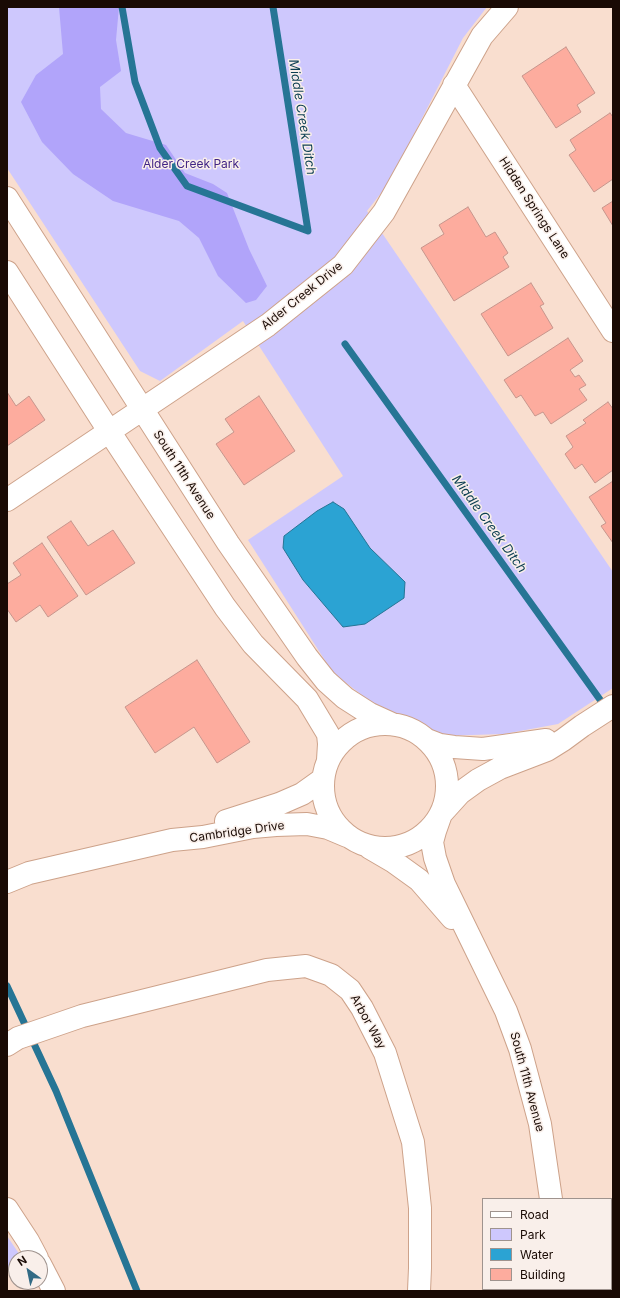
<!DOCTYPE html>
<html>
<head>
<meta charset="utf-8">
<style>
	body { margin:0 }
	#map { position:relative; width:620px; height:1298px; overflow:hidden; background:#f9decf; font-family:Inter,sans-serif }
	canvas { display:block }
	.frame { position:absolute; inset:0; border:8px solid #190a04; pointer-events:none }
	.legend { position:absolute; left:482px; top:1198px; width:130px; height:92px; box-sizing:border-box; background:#f9efea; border:1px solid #9f938e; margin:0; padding:5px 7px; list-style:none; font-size:12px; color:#190a04 }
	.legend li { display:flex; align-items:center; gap:8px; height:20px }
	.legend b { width:20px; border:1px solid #9f938e }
	.north { position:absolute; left:8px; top:1250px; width:40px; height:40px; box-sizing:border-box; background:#f9efea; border:1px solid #9f938e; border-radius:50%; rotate:327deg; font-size:11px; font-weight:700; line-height:16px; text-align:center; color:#190a04 }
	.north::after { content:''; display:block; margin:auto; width:14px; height:18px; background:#336b85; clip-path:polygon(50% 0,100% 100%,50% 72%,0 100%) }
</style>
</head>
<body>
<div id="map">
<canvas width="620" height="1298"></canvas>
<div class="frame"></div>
<ul class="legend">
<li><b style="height:5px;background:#fff"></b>Road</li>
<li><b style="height:11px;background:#cec8fd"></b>Park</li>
<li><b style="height:11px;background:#2ba3d3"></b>Water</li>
<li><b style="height:11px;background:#fdac9e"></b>Building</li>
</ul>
<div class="north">N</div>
</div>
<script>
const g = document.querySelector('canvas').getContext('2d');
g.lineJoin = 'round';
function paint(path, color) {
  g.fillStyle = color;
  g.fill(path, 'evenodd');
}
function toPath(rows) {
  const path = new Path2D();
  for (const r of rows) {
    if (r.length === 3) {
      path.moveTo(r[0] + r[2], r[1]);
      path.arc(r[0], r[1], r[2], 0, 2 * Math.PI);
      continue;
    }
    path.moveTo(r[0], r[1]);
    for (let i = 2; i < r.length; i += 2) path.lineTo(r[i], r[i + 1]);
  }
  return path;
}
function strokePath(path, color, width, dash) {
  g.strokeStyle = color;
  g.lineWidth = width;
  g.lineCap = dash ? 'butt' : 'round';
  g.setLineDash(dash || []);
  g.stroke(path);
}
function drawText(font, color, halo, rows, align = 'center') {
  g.font = font + ' Inter,sans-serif';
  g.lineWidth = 3;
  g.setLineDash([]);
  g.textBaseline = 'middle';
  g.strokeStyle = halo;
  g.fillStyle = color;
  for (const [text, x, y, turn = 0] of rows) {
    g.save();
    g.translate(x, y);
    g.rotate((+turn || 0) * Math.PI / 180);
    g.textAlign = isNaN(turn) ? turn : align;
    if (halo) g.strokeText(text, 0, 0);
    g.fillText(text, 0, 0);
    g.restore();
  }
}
const green = toPath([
	[7,7,487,7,463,38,389,183,367,211,613,572,613,688,558,724,504,734,440,736,371,702,333,673,248,540,343,476,243,321,160,381,140,371,7,168],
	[7,1236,22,1258,16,1258,16,1265,7,1271]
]);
const forest = toPath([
	[59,7,119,7,116,40,121,71,100,87,101,109,126,133,166,145,185,173,213,184,227,193,249,249,267,286,256,300,246,303,218,276,199,238,179,221,113,201,73,174,42,142,21,102,36,75,63,54]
]);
const water = toPath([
	[333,502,344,509,370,548,405,582,404,598,365,624,343,627,303,580,283,548,284,536,317,511,333,502]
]);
const stream = toPath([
	[122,7,135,82,160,148,187,186,308,231,273,7],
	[345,344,606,708],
	[7,986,56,1091,137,1291]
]);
const building = toPath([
	[566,47,595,93,577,105,581,112,556,128,522,76,566,47],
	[610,113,613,117,613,179,594,192,569,155,576,150,570,140,610,113],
	[613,201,613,226,602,208,613,201],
	[468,207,486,237,495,232,508,253,503,257,509,267,454,301,421,248,444,234,439,225,468,207],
	[531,283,544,304,540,306,553,328,508,356,481,314,531,283],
	[568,338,583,361,570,370,575,377,579,375,586,385,579,389,587,400,551,424,543,412,535,416,521,395,516,398,504,380,568,338],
	[7,392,16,406,29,396,45,420,7,446,7,392],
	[259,396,295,451,244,485,216,444,234,432,225,419,259,396],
	[608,402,613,409,613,470,595,483,582,464,575,469,565,454,573,447,566,436,586,423,583,420,608,402],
	[613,481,613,543,601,526,606,523,589,497,613,481],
	[71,521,88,546,113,530,135,563,86,595,47,537,71,521],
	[42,543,78,596,48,617,40,605,16,622,7,609,7,584,21,575,13,563,42,543],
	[197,660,250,742,217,763,194,727,155,753,125,707,197,660]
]);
const street = toPath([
	[454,85,613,331],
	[7,198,228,543,307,657,326,681,345,698,370,714,392,724],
	[7,272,109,431,225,607,253,644,307,699,328,734,329,744,328,760],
	[7,500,268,325,343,265,384,212,482,36,507,7],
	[385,786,62],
	[427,740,440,745,454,747,483,749,546,740],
	[226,821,279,804,302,794,323,779],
	[370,848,394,862,419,880,452,918],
	[7,882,29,873,172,840,203,837,253,827,276,825,307,824,328,828,347,836],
	[7,1045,18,1038,82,1016,267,970,306,966,331,975,350,990,362,1008,385,1053,413,1142,420,1208,420,1268,419,1291],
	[551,1199,540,1124,520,1049,506,1011,444,884,435,858,432,842,435,831,441,814,460,793,478,780,500,768,547,750,563,740,582,726,613,706],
	[7,1209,28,1241,37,1258],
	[40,1264,54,1291],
	[546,1291,546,1289]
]);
const parkNames = [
	["Alder Creek Park",191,164]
];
const streetNames = [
	["Hidden Springs Lane",534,208,57],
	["Alder Creek Drive",302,296,-39],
	["South 11th Avenue",184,475,57],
	["Cambridge Drive",237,832,-8],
	["Arbor Way",368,1022,61],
	["South 11th Avenue",527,1082,75]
];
const waterNames = [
	["Middle Creek Ditch",302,117,81],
	["Middle Creek Ditch",489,524,54]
];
paint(green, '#cec8fd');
paint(forest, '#b1a4fa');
paint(water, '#2ba3d3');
strokePath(water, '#267595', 1);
strokePath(stream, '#267595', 7);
paint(building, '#fdac9e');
strokePath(building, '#c6958c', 1);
strokePath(street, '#cda28a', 24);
strokePath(street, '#fff', 22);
drawText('12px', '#412485', '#f9efea', parkNames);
drawText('12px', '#190a04', '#f9efea', streetNames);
drawText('italic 13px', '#0c3e52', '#f9efea', waterNames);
</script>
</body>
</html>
